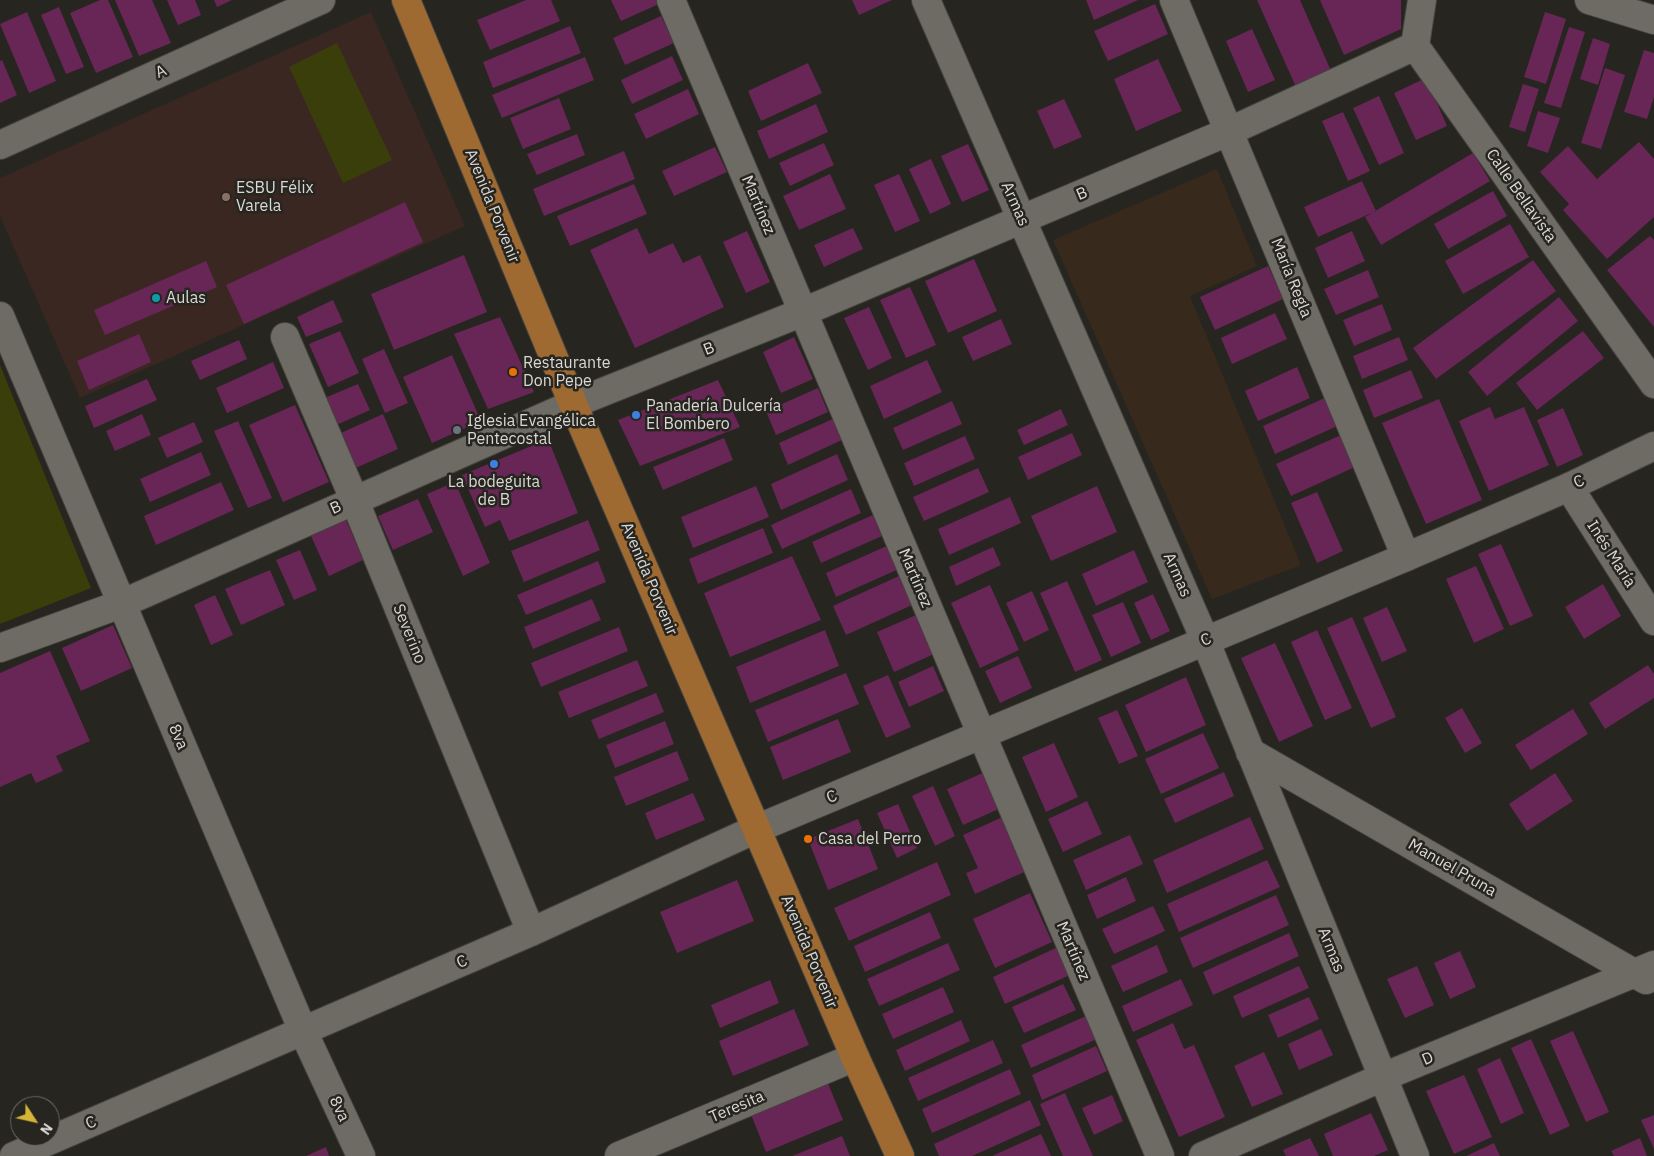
<!DOCTYPE html>
<html>
<head>
<meta charset="utf-8">
<style>
	body { margin:0 }
	#map { position:relative; width:1654px; height:1156px; overflow:hidden; background:#27251f; font-family:"IBM Plex Sans",sans-serif }
	canvas { display:block }
	.north { position:absolute; left:10px; top:1096px; width:50px; height:50px; box-sizing:border-box; background:#27251f; border:1px solid #6f6d68; border-radius:50%; rotate:125deg; font-size:14px; font-weight:700; line-height:20px; text-align:center; color:#dad8d5 }
	.north::after { content:''; display:block; margin:auto; width:18px; height:22px; background:#d5b535; clip-path:polygon(50% 0,100% 100%,50% 72%,0 100%) }
</style>
</head>
<body>
<div id="map">
<canvas width="1654" height="1156"></canvas>
<div class="north">N</div>
</div>
<script>
const g = document.querySelector('canvas').getContext('2d');
g.lineJoin = 'round';
function paint(path, color) {
  g.fillStyle = color;
  g.fill(path, 'evenodd');
}
function toPath(rows) {
  const path = new Path2D();
  for (const r of rows) {
    path.moveTo(r[0], r[1]);
    for (let i = 2; i < r.length; i += 2) path.lineTo(r[i], r[i + 1]);
  }
  return path;
}
function strokePath(path, color, width, dash) {
  g.strokeStyle = color;
  g.lineWidth = width;
  g.lineCap = dash ? 'butt' : 'round';
  g.setLineDash(dash || []);
  g.stroke(path);
}
function drawText(font, color, halo, rows, align = 'center') {
  g.font = font + ' "IBM Plex Sans",sans-serif';
  g.lineWidth = 5;
  g.setLineDash([]);
  g.textBaseline = 'middle';
  g.strokeStyle = halo;
  g.fillStyle = color;
  for (const [text, x, y, turn = 0] of rows) {
    g.save();
    g.translate(x, y);
    g.rotate((+turn || 0) * Math.PI / 180);
    g.textAlign = isNaN(turn) ? turn : align;
    if (halo) g.strokeText(text, 0, 0);
    g.fillText(text, 0, 0);
    g.restore();
  }
}
const industrial = toPath([
	[1217,169,1257,266,1190,296,1301,565,1212,599,1053,240]
]);
const education = toPath([
	[371,12,465,226,80,398,0,216,0,178]
]);
const green = toPath([
	[337,43,392,160,343,183,289,67],
	[0,365,91,588,0,624]
]);
const building = toPath([
	[100,0,108,0,133,57,96,73,70,13],
	[115,0,152,0,171,43,139,56],
	[167,0,195,0,201,15,178,25],
	[214,0,232,0,217,7],
	[526,0,551,0,560,21,490,50,477,20],
	[611,0,657,0,659,4,621,21],
	[852,0,892,0,859,15],
	[1086,0,1138,0,1094,20],
	[1257,0,1300,0,1331,71,1296,87],
	[1320,0,1401,0,1401,29,1344,55],
	[1155,4,1168,34,1108,61,1094,31],
	[59,7,84,67,66,74,41,15],
	[27,12,56,81,29,93,0,24],
	[1545,12,1566,19,1546,84,1524,77],
	[661,16,674,43,625,65,613,38],
	[570,26,581,53,493,88,483,62],
	[1569,27,1585,32,1561,108,1544,103],
	[1252,29,1275,80,1248,92,1226,41],
	[1593,38,1610,44,1598,85,1580,79],
	[1644,50,1654,53,1654,97,1647,119,1624,112],
	[672,56,683,80,632,104,621,80],
	[585,57,594,80,502,118,492,95],
	[1158,59,1182,111,1136,131,1114,79],
	[2,60,17,95,0,103,0,61],
	[808,63,822,93,761,121,748,91],
	[1605,68,1625,75,1601,149,1581,143],
	[1426,78,1447,126,1416,140,1394,93],
	[1523,84,1539,89,1525,132,1509,127],
	[688,89,699,114,646,139,634,114],
	[1379,96,1404,153,1379,165,1353,108],
	[559,98,571,129,523,149,510,118],
	[1064,99,1082,137,1054,149,1037,111],
	[816,104,828,132,769,159,757,131],
	[1538,111,1560,118,1548,153,1527,146],
	[1343,112,1370,171,1348,181,1322,121],
	[577,134,585,155,537,175,527,154],
	[1639,142,1654,159,1654,217,1607,259,1563,210,1569,204,1540,172,1568,146,1597,179],
	[824,143,834,165,790,186,779,163],
	[968,144,989,190,962,202,941,156],
	[715,147,727,172,674,196,662,171],
	[624,151,635,179,544,216,533,189],
	[1473,153,1490,181,1381,245,1365,217],
	[931,159,951,204,930,214,909,169],
	[830,174,846,209,799,230,783,196],
	[899,174,920,221,895,232,874,185],
	[1362,181,1376,211,1318,237,1304,207],
	[634,184,647,214,570,246,557,216],
	[1493,191,1507,216,1448,249,1434,224],
	[405,202,423,242,244,324,226,285],
	[1510,224,1529,257,1463,294,1445,261],
	[637,228,649,254,673,243,683,263,700,255,724,307,635,348,590,250],
	[853,228,863,249,824,267,814,245],
	[747,231,770,282,746,293,723,242],
	[1352,231,1365,261,1328,278,1315,248],
	[1650,236,1654,240,1654,327,1607,270],
	[464,255,487,312,394,350,371,294],
	[974,259,997,311,948,333,925,281],
	[1533,260,1556,291,1436,379,1413,348],
	[206,261,217,287,105,335,94,310],
	[1268,266,1283,299,1215,330,1200,297],
	[1368,270,1379,297,1336,315,1324,289],
	[910,287,936,345,906,358,880,300],
	[1559,297,1578,321,1487,396,1468,372],
	[333,300,343,322,306,337,297,317],
	[1382,304,1392,330,1354,346,1343,320],
	[869,307,892,358,868,370,844,318],
	[1275,313,1287,339,1232,364,1221,338],
	[500,317,534,392,488,409,454,334],
	[1001,319,1012,344,973,361,962,337],
	[340,331,359,373,328,387,309,344],
	[1583,331,1604,358,1537,410,1516,383],
	[139,334,151,362,89,390,77,361],
	[794,337,813,379,781,393,763,352],
	[1399,337,1408,360,1362,379,1353,356],
	[239,340,247,359,200,380,191,361],
	[384,349,408,403,385,413,362,359],
	[452,355,481,421,432,443,403,377],
	[927,360,942,392,884,419,870,386],
	[273,362,284,388,227,413,216,388],
	[1297,367,1310,398,1258,421,1245,391],
	[1411,370,1423,398,1374,418,1363,390],
	[147,379,157,400,94,428,85,406],
	[718,380,740,427,640,466,618,420],
	[358,384,370,410,334,426,322,399],
	[818,388,828,412,776,435,766,411],
	[1329,396,1342,424,1275,454,1263,426],
	[1439,399,1482,500,1426,524,1382,423],
	[952,401,962,424,903,450,893,428],
	[295,405,329,482,283,502,249,425],
	[1490,407,1495,419,1524,407,1549,465,1489,491,1459,421],
	[1563,408,1583,455,1557,467,1537,420],
	[1061,409,1068,425,1024,445,1017,430],
	[142,414,151,435,115,451,106,431],
	[383,414,398,449,349,471,334,436],
	[835,418,844,439,788,465,779,443],
	[238,421,272,498,248,508,214,431],
	[194,422,203,442,167,458,158,438],
	[1072,433,1082,455,1028,480,1018,457],
	[1341,435,1355,467,1291,496,1276,464],
	[965,436,975,459,914,486,904,463],
	[724,438,733,460,663,490,653,467],
	[548,439,578,513,509,541,500,520,485,527,462,475],
	[201,452,211,475,150,502,140,479],
	[837,454,848,480,781,510,771,484],
	[978,468,989,492,924,521,913,497],
	[221,482,234,510,156,545,144,516],
	[455,482,490,563,463,576,427,494],
	[756,486,769,517,693,548,681,517],
	[1097,486,1117,532,1051,561,1031,516],
	[851,489,861,513,782,549,771,525],
	[1317,492,1343,551,1317,563,1291,503],
	[1010,497,1021,523,949,555,938,529],
	[418,499,433,532,393,550,378,516],
	[873,515,882,536,821,563,812,542],
	[346,520,363,560,329,576,311,536],
	[588,520,600,550,524,582,511,551],
	[763,528,773,553,698,584,689,559],
	[1501,544,1533,616,1510,626,1478,554],
	[889,545,899,569,836,597,826,573],
	[993,547,1001,565,956,586,949,567],
	[300,550,317,590,294,600,276,560],
	[1134,550,1148,582,1096,606,1082,574],
	[792,556,821,620,730,657,704,593],
	[598,561,606,582,526,615,517,595],
	[1476,566,1504,629,1474,643,1446,579],
	[270,570,285,605,241,625,225,589],
	[899,576,912,605,846,635,833,606],
	[1067,581,1102,660,1075,672,1040,593],
	[1603,584,1621,616,1584,639,1565,607],
	[990,585,1019,650,980,668,951,603],
	[1032,591,1049,630,1024,642,1006,603],
	[1153,594,1170,631,1151,640,1134,603],
	[215,595,233,635,211,645,194,605],
	[592,599,601,620,533,649,524,627],
	[1123,602,1141,643,1111,657,1092,615],
	[1387,607,1407,651,1382,662,1363,618],
	[916,615,934,654,894,672,877,632],
	[1352,617,1396,717,1371,728,1327,628],
	[113,625,132,668,81,691,62,648],
	[619,627,628,651,541,687,531,663],
	[825,630,839,666,750,703,736,667],
	[1317,630,1352,708,1325,720,1291,642],
	[1275,643,1313,726,1279,742,1241,658],
	[50,651,90,741,56,756,63,771,36,783,31,773,0,787,0,673],
	[1018,656,1032,688,1000,703,985,671],
	[637,660,648,686,569,718,558,692],
	[1648,665,1654,674,1654,698,1605,729,1589,703],
	[933,666,944,691,909,707,898,682],
	[846,673,859,704,768,742,755,710],
	[888,675,911,727,886,738,863,686],
	[1186,677,1206,725,1146,752,1125,705],
	[656,693,664,712,599,739,591,720],
	[1462,708,1482,743,1465,753,1445,718],
	[1573,709,1588,734,1531,770,1515,745],
	[1117,710,1138,756,1119,764,1098,718],
	[838,719,851,752,783,780,770,747],
	[665,721,674,744,615,768,606,745],
	[1203,733,1219,768,1161,794,1145,759],
	[1054,743,1078,797,1046,812,1022,757],
	[677,751,689,780,626,806,614,777],
	[987,771,1003,807,963,825,947,789],
	[1224,772,1234,796,1175,823,1164,799],
	[1555,773,1573,801,1527,831,1509,804],
	[933,786,955,836,935,846,912,796],
	[693,793,705,820,656,840,645,813],
	[1087,801,1102,834,1063,852,1048,819],
	[898,804,917,848,897,858,877,813],
	[1007,815,1031,869,975,894,966,873,978,868,963,835],
	[1250,817,1264,849,1167,893,1153,860],
	[858,819,878,869,828,890,808,839],
	[1130,835,1143,864,1086,890,1073,860],
	[1267,860,1280,887,1179,932,1167,904],
	[937,862,951,895,849,941,834,908],
	[1126,877,1136,901,1097,919,1087,895],
	[737,880,754,921,677,953,660,912],
	[1030,893,1052,942,995,968,973,919],
	[1276,895,1289,925,1193,968,1180,938],
	[1153,906,1165,931,1114,954,1102,929],
	[930,912,941,938,865,972,854,946],
	[1289,933,1299,956,1213,995,1203,972],
	[948,943,960,970,879,1006,867,979],
	[1157,945,1168,972,1123,992,1111,966],
	[1058,947,1070,975,1005,1004,993,977],
	[1460,951,1476,987,1450,999,1434,963],
	[1299,966,1309,988,1242,1018,1233,996],
	[1417,966,1434,1005,1405,1018,1387,979],
	[1181,979,1193,1005,1133,1032,1122,1006],
	[770,980,779,1003,720,1028,711,1005],
	[1063,984,1076,1010,1024,1033,1012,1007],
	[943,987,954,1012,893,1039,882,1014],
	[1309,997,1319,1019,1278,1038,1268,1015],
	[794,1009,809,1045,733,1076,719,1041],
	[1086,1016,1097,1039,1031,1068,1021,1045],
	[961,1020,970,1041,905,1071,896,1050],
	[1173,1023,1184,1049,1194,1045,1225,1117,1179,1137,1136,1040],
	[1321,1029,1333,1055,1299,1070,1288,1044],
	[1573,1031,1609,1112,1586,1122,1550,1041],
	[1531,1039,1570,1126,1550,1135,1511,1048],
	[993,1040,1003,1063,918,1101,908,1078],
	[1096,1046,1107,1071,1042,1100,1032,1075],
	[1264,1052,1283,1094,1252,1107,1234,1066],
	[1500,1058,1524,1113,1501,1124,1477,1069],
	[1010,1069,1021,1094,932,1133,922,1109],
	[1464,1075,1492,1137,1454,1154,1426,1091],
	[827,1081,843,1120,766,1152,750,1112],
	[1065,1093,1093,1156,1063,1156,1040,1104],
	[1112,1095,1123,1121,1094,1135,1082,1108],
	[1030,1100,1041,1125,972,1156,939,1156,934,1144],
	[1371,1113,1388,1150,1374,1156,1333,1156,1324,1134],
	[1654,1115,1654,1149,1641,1120],
	[1041,1134,1051,1156,992,1156],
	[842,1136,850,1156,792,1156],
	[1310,1138,1319,1156,1286,1156,1283,1150],
	[1640,1138,1647,1156,1614,1156,1611,1151],
	[1494,1143,1500,1156,1466,1156],
	[326,1147,329,1156,306,1156]
]);
const minor = toPath([
	[671,0,1160,1156],
	[926,0,1205,640,1415,1156],
	[1174,0,1406,557],
	[1422,0,1415,46,1654,384],
	[1589,0,1654,20],
	[0,145,321,0],
	[0,316,303,1031,361,1156],
	[285,337,354,499,531,932],
	[573,404,803,312,1230,131,1415,46],
	[1569,487,1654,621],
	[1250,752,1646,980],
	[14,1156,531,932,756,829],
	[619,1156,855,1057],
	[1203,1156,1383,1077,1654,965]
]);
const tertiary = toPath([
	[0,648,121,604,573,404],
	[756,829,1406,557,1569,487,1654,446]
]);
const primary = toPath([
	[406,0,573,404,855,1057,900,1156]
]);
const markers = [
	[226,197,5,"#8d6e63"],
	[156,298,5,"#0f9aa8"],
	[513,372,5,"#e8710a"],
	[636,415,5,"#3f7fe0"],
	[457,430,5,"#6b7280"],
	[494,464,5,"#3f7fe0"],
	[808,839,5,"#e8710a"]
];
const streetNames = [
	["A",161,72,-24],
	["B",1082,194,-23],
	["Calle Bellavista",1521,196,55],
	["Armas",1015,204,66],
	["Martínez",758,205,67],
	["Avenida Porvenir",492,206,68],
	["María Regla",1291,278,68],
	["B",709,349,-22],
	["C",1579,482,-25],
	["B",336,508,-24],
	["Inés María",1611,554,57],
	["Armas",1177,575,66],
	["Martínez",915,578,67],
	["Avenida Porvenir",649,579,67],
	["Severino",409,634,68],
	["C",1206,640,-23],
	["8va",178,737,67],
	["C",832,797,-22],
	["Manuel Pruna",1452,868,30],
	["Armas",1331,950,68],
	["Martínez",1073,951,67],
	["Avenida Porvenir",809,952,67],
	["C",462,962,-23],
	["D",1428,1059,-23],
	["Teresita",737,1107,-23],
	["8va",339,1109,65],
	["C",91,1123,-23]
];
const poiNames = [
	["ESBU Félix",236,188],
	["Varela",236,206],
	["Aulas",166,298],
	["Restaurante",523,363],
	["Don Pepe",523,381],
	["Panadería Dulcería",646,406],
	["El Bombero",646,424],
	["Iglesia Evangélica",467,421],
	["Pentecostal",467,439],
	["La bodeguita",494,482,"center"],
	["de B",494,500,"center"],
	["Casa del Perro",818,839]
];
paint(industrial, '#38291d');
paint(education, '#3a2722');
paint(green, '#3a3e0b');
paint(building, '#672656');
strokePath(minor, '#45433e', 30);
strokePath(tertiary, '#45433e', 30);
strokePath(primary, '#45433e', 30);
strokePath(minor, '#6d6b64', 28);
strokePath(tertiary, '#6d6b64', 28);
strokePath(primary, '#9e6a32', 28);
for (const [x, y, r, color] of markers) {
  const dot = new Path2D();
  dot.arc(x, y, r, 0, 2 * Math.PI);
  g.fillStyle = color;
  g.fill(dot);
  strokePath(dot, '#27251f', 2);
}
drawText('16px', '#dad8d5', '#27251f', streetNames);
drawText('16px', '#dad8d5', '#27251f', poiNames, 'left');
</script>
</body>
</html>
